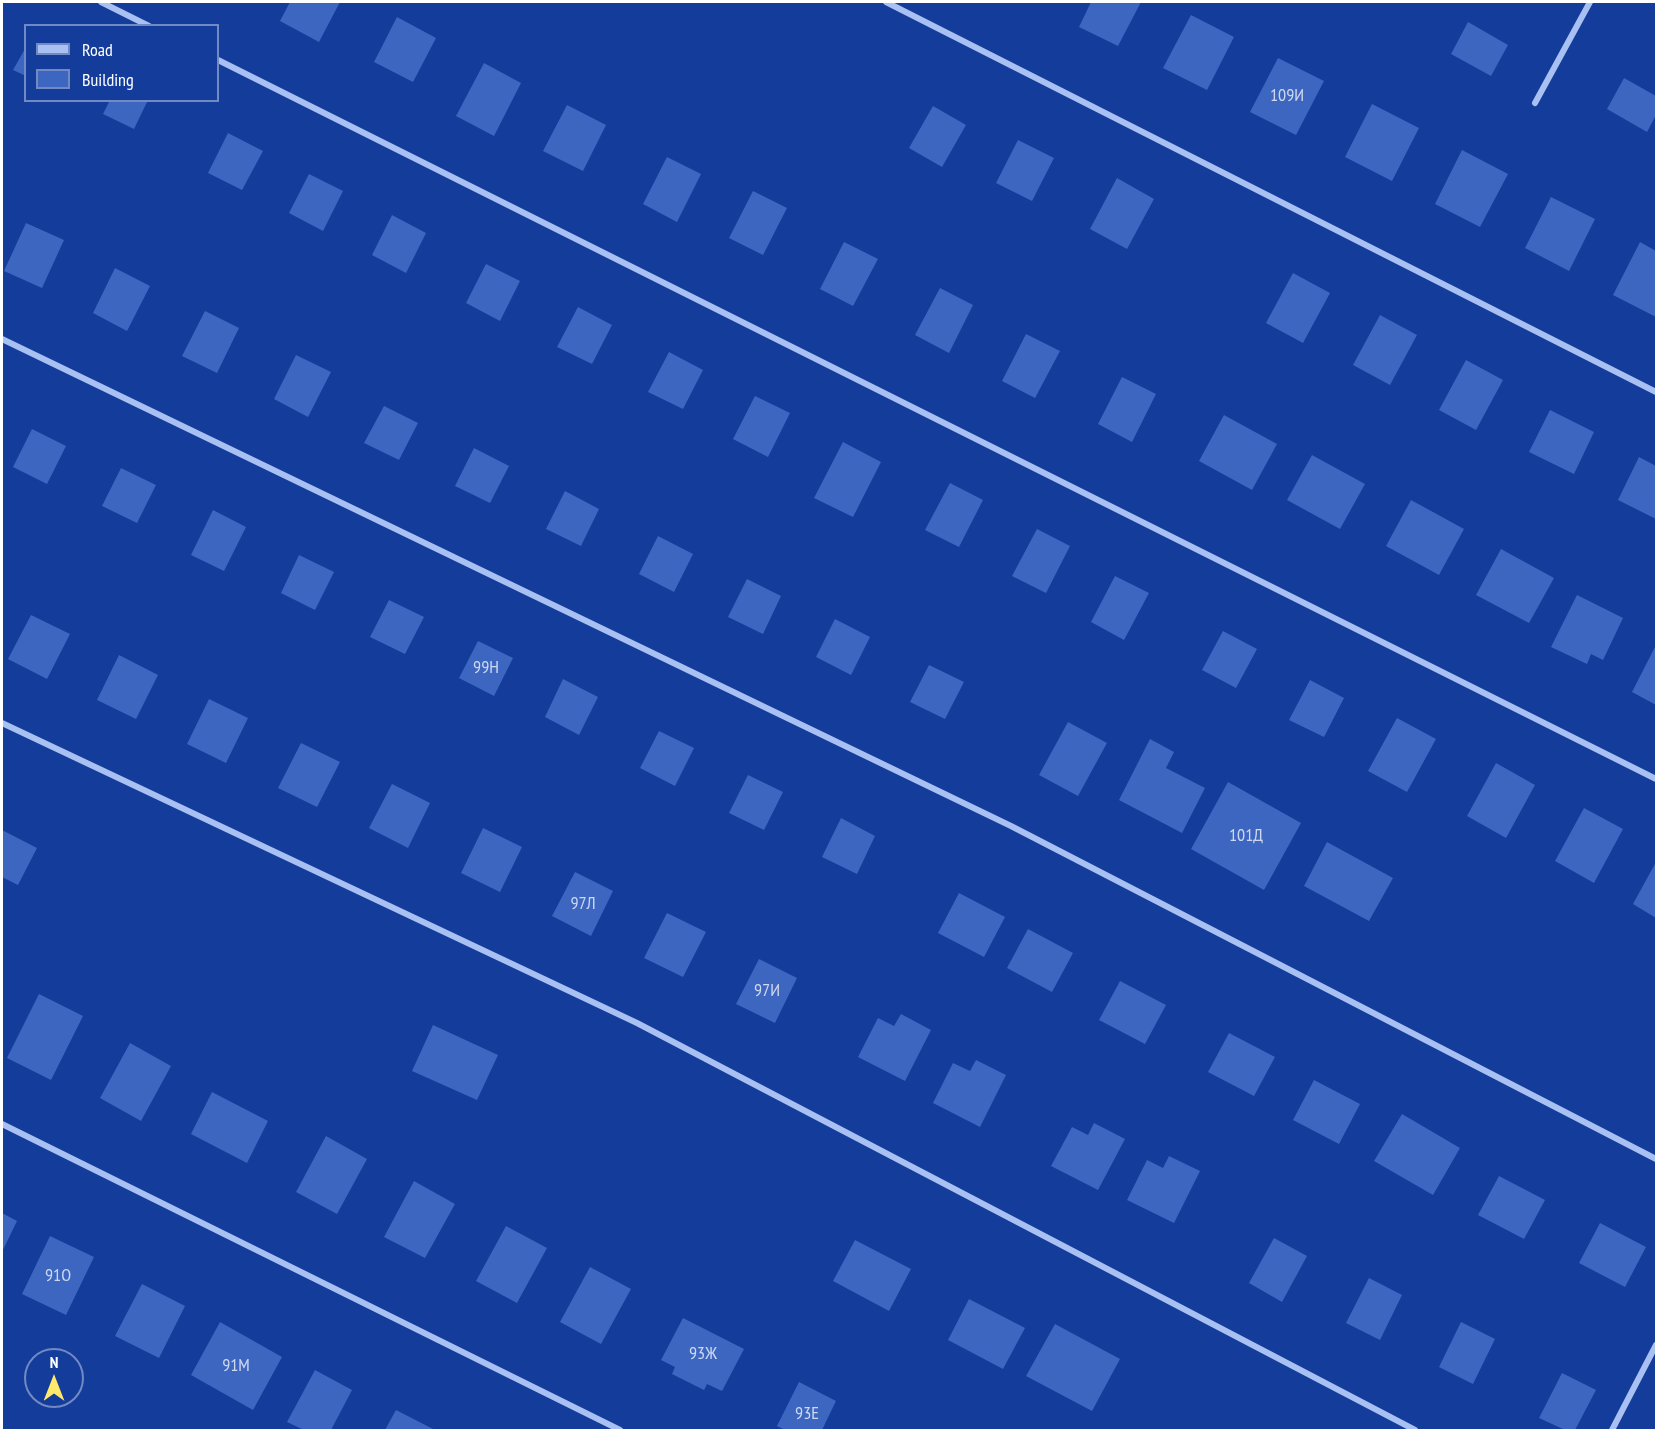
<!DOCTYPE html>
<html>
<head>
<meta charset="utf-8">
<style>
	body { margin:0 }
	#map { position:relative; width:1658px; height:1432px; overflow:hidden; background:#143c9b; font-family:"PT Sans Narrow",sans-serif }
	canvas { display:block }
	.frame { position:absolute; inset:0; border:3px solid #fff; pointer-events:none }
	.legend { position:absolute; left:24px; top:24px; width:195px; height:78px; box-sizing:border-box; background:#143c9b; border:2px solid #728ac3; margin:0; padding:8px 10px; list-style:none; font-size:18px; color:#fff }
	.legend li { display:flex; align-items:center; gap:12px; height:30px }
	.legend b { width:30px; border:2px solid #728ac3 }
	.north { position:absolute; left:24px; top:1348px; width:60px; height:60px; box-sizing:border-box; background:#143c9b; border:2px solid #728ac3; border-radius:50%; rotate:0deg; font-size:16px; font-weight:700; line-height:24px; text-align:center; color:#fff }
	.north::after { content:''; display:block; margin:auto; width:21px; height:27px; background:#ffe96b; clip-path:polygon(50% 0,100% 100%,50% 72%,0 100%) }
</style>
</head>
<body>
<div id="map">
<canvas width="1658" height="1432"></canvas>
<div class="frame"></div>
<ul class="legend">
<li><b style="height:8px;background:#a9c0f3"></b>Road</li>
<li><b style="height:16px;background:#3d66c1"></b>Building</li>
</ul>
<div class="north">N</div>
</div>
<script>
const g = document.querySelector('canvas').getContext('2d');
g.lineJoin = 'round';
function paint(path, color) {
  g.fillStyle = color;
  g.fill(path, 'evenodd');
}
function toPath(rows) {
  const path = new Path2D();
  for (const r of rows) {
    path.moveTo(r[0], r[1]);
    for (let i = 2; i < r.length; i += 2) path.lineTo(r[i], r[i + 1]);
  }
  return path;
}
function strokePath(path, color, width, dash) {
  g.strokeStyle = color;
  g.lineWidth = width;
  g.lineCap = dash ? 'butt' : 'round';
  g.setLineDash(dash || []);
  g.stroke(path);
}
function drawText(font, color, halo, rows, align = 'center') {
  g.font = font + ' "PT Sans Narrow",sans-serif';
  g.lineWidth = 4.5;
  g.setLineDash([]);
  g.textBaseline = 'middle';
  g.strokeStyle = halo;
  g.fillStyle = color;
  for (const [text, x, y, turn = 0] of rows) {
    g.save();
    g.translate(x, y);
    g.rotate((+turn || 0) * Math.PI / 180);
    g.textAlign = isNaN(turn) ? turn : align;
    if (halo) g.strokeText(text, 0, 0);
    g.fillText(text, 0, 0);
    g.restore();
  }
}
const building = toPath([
	[290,2,340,2,319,42,280,21],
	[1091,2,1141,2,1118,46,1079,27],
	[1191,15,1234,37,1207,90,1163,68],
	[397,17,436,38,413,82,374,62],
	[1468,22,1508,45,1491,76,1451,54],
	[26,47,26,76,13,70],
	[1278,58,1324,81,1296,135,1250,112],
	[484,63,521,83,494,136,456,116],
	[1624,78,1656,96,1656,115,1647,132,1607,109],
	[110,100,148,100,134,129,103,114],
	[1372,104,1419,128,1392,181,1345,157],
	[567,105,606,125,583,171,543,151],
	[933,106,966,125,942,167,909,148],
	[228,133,263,151,242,190,208,173],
	[1018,140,1054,158,1032,201,996,183],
	[1462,150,1508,174,1480,227,1435,204],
	[667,157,701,174,677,222,643,204],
	[309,174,343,191,323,231,289,213],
	[1117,178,1154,199,1127,249,1090,229],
	[753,191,787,208,763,255,729,238],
	[1551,197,1595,219,1569,271,1525,248],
	[392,215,426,233,406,273,372,255],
	[26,223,64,240,42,288,4,271],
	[844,242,878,259,853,306,820,289],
	[1640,242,1656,251,1656,317,1613,295],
	[486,264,520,281,500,321,466,303],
	[115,268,150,286,127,331,93,313],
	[1293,273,1330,293,1303,343,1266,323],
	[940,288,973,305,949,353,915,335],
	[578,307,612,325,592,364,557,347],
	[205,311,239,328,217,373,182,356],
	[1380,315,1417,335,1390,385,1353,365],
	[1026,334,1060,351,1035,398,1002,381],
	[669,352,703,370,683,409,648,392],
	[296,355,331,372,308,417,274,399],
	[1466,360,1503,380,1476,430,1439,410],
	[1122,377,1156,394,1132,442,1098,424],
	[755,396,790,413,768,457,733,439],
	[384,406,418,423,399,460,364,443],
	[1550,410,1594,432,1574,474,1529,452],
	[1224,415,1277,444,1252,490,1199,461],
	[32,429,66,446,47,484,13,467],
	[843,442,881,462,853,517,814,498],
	[474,448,509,466,490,503,455,486],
	[1312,455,1365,484,1340,529,1287,500],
	[1639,457,1656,466,1656,519,1618,500],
	[121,468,156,485,137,523,102,506],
	[950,483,983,500,959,547,925,530],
	[565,491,599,509,581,546,546,529],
	[1411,500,1464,529,1439,575,1386,546],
	[213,510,246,527,224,571,191,555],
	[1037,529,1070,546,1046,593,1012,576],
	[658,536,693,554,674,592,639,574],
	[1501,549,1554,578,1529,623,1476,595],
	[299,555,334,572,315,610,281,593],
	[1115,576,1149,593,1124,640,1091,622],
	[747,579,781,596,763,634,728,617],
	[1577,595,1623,618,1603,660,1591,654,1587,664,1551,647],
	[389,600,424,617,405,654,370,637],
	[31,615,70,634,47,679,8,659],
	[835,619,870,637,851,675,816,657],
	[1223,631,1257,649,1236,688,1202,670],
	[478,641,513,658,494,696,459,678],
	[1656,645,1656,705,1632,692],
	[119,655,158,675,136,719,97,700],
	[929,665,964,682,945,719,910,702],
	[563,679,598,697,579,735,545,717],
	[1310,680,1344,698,1324,737,1289,720],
	[209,699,248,718,226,763,187,744],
	[1397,718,1436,739,1407,792,1368,771],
	[1068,722,1107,743,1078,796,1039,775],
	[659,731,694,748,675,786,640,768],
	[1150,739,1174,752,1166,768,1205,788,1182,833,1119,800],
	[301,743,340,762,317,807,278,788],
	[1496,763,1535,785,1506,838,1467,816],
	[748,775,783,792,764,830,729,813],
	[1228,782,1301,823,1264,890,1191,849],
	[392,784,430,803,408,848,369,828],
	[1584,808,1623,829,1594,883,1555,861],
	[841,818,875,836,857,874,822,857],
	[483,828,522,847,500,892,461,873],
	[2,830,37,848,18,885,2,877],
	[1327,842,1393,878,1369,921,1304,886],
	[1656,862,1656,918,1633,904],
	[575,872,613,891,591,936,552,916],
	[959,893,1005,917,984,957,938,933],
	[667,913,706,932,683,977,644,958],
	[1028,929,1073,953,1052,992,1007,968],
	[759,959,797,978,775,1023,736,1004],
	[1120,981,1166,1005,1145,1044,1099,1020],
	[39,994,83,1016,51,1080,7,1058],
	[901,1014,931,1030,905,1081,858,1057,878,1018,894,1026],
	[433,1025,498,1055,477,1100,412,1071],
	[1229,1033,1275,1057,1254,1096,1208,1072],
	[130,1043,171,1066,141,1121,100,1098],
	[976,1060,1006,1075,980,1127,933,1103,953,1063,970,1071],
	[1314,1080,1360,1104,1339,1144,1293,1120],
	[212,1092,268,1121,247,1163,191,1134],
	[1402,1114,1460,1148,1433,1195,1374,1161],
	[1094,1123,1125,1139,1098,1190,1051,1166,1072,1127,1088,1135],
	[326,1136,367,1159,337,1214,296,1192],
	[1169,1156,1200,1171,1174,1223,1127,1200,1147,1160,1163,1168],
	[1499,1176,1545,1200,1524,1239,1478,1215],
	[414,1181,455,1204,425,1258,384,1237],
	[2,1213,17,1221,2,1252],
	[1600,1223,1646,1247,1625,1287,1579,1263],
	[506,1226,547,1248,517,1303,476,1281],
	[50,1236,94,1257,66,1315,22,1294],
	[1274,1238,1307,1256,1282,1302,1249,1283],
	[855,1240,911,1269,889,1311,833,1281],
	[590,1267,631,1289,601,1344,560,1322],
	[1369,1278,1402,1295,1380,1340,1346,1323],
	[142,1284,185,1306,159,1358,115,1336],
	[969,1299,1025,1328,1003,1369,948,1340],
	[683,1318,744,1349,722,1391,707,1384,704,1390,672,1374,675,1367,661,1360],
	[220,1322,282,1357,253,1410,191,1375],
	[1461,1322,1495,1339,1473,1384,1439,1367],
	[1055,1324,1120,1359,1092,1411,1026,1376],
	[315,1370,352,1390,331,1430,304,1430,287,1422],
	[1562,1373,1596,1390,1575,1430,1565,1430,1539,1418],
	[799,1382,836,1401,822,1430,785,1430,777,1426],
	[396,1410,435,1430,385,1430]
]);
const street = toPath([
	[101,2,149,26],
	[886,2,1656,392],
	[218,60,1656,779],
	[1535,103,1590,2],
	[2,339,1011,826,1656,1159],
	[2,723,637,1023,1415,1430],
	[2,1124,620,1430],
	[1612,1430,1656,1345]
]);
const numberNames = [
	["109И",1287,96],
	["99Н",486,668],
	["101Д",1246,836],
	["97Л",583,904],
	["97И",767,991],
	["91О",58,1276],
	["93Ж",703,1354],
	["91М",236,1366],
	["93Е",807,1414]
];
paint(building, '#3d66c1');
strokePath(street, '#a9c0f3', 6);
drawText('18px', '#ced9f0', null, numberNames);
</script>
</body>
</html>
